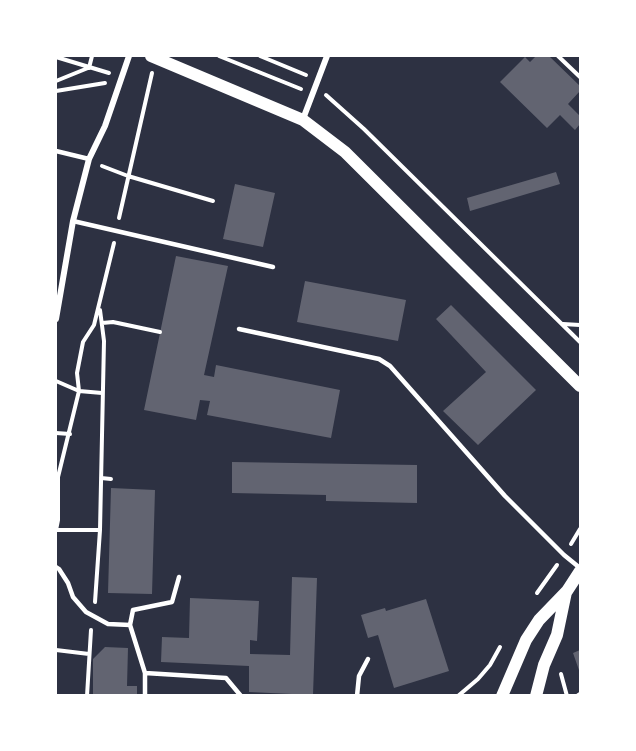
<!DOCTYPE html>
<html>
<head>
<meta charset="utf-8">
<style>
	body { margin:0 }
	#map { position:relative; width:636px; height:751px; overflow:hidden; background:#2d3142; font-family:Rubik,sans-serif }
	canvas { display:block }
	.frame { position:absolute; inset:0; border:57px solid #fff; pointer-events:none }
</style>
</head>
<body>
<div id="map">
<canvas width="636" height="751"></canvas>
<div class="frame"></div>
</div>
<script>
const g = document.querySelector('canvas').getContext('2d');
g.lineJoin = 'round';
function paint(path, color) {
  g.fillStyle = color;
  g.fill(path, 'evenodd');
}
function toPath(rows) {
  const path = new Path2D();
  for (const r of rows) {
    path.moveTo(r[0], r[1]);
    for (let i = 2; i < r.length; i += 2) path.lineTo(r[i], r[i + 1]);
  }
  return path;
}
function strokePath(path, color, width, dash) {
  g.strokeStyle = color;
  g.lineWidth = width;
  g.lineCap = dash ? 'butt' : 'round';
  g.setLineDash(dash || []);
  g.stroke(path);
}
const building = toPath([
	[536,56,549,56,580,86,580,91,568,104,580,116,580,124,575,130,560,115,547,128,500,82,525,57,530,62],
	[556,172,560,184,470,211,467,198],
	[235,184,275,193,263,247,223,239],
	[176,256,228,266,204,375,214,377,216,365,340,390,331,438,207,415,210,401,200,400,196,420,144,410],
	[305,281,406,300,398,341,297,322],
	[451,305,536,390,478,445,443,411,486,372,436,319],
	[232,462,417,465,417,503,326,501,326,495,232,493],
	[111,488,155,490,152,594,108,593],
	[292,577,317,578,313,695,249,692,249,666,161,662,162,637,189,638,190,598,259,601,257,641,250,640,250,654,290,655],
	[426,599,449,671,394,688,378,635,368,638,361,615,385,608,386,611],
	[105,647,128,648,127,686,137,686,137,696,93,696,93,659],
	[580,650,580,673,573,653]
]);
const path = toPath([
	[219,56,301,89],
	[260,56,306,75],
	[558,56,580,77],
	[56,57,109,73],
	[89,68,92,56],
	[56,81,88,68],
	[56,91,105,83],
	[326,95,364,129,580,342],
	[102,166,128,176,213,201],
	[119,218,152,73],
	[102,323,113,322,160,332],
	[563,324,580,325],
	[56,381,79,391,102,393],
	[56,433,70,434],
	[101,478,111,479],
	[56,530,58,520,58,477,79,391,77,373,83,342,94,325,114,243],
	[56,530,100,530],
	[571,544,580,529],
	[537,593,557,565],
	[95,602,100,530,104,341,100,310],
	[56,650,89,654],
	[561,674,567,696],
	[87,696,91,630],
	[458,696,478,679,490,665,500,647],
	[577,696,580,694]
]);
const service = toPath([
	[56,151,89,159],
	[73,221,273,267],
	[239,329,379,359,390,366,505,496,564,555,580,568],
	[56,567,59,569,68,583,73,597,86,612,108,624,130,625,145,673,145,696],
	[130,625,133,610,172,602,179,577],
	[145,673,226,678,241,696],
	[357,696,359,676,368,659]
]);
const minor = toPath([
	[303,119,327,56],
	[56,319,73,221,89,159,105,126,129,56]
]);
const secondary = toPath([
	[151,56,303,120,345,152,580,386],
	[502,696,526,640,539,620,567,591,580,571],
	[536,696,544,665,557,635,566,592]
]);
paint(building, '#626471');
strokePath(path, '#fff', 4);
strokePath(service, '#fff', 4.5);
strokePath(minor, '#fff', 6);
strokePath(secondary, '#fff', 12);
</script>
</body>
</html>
